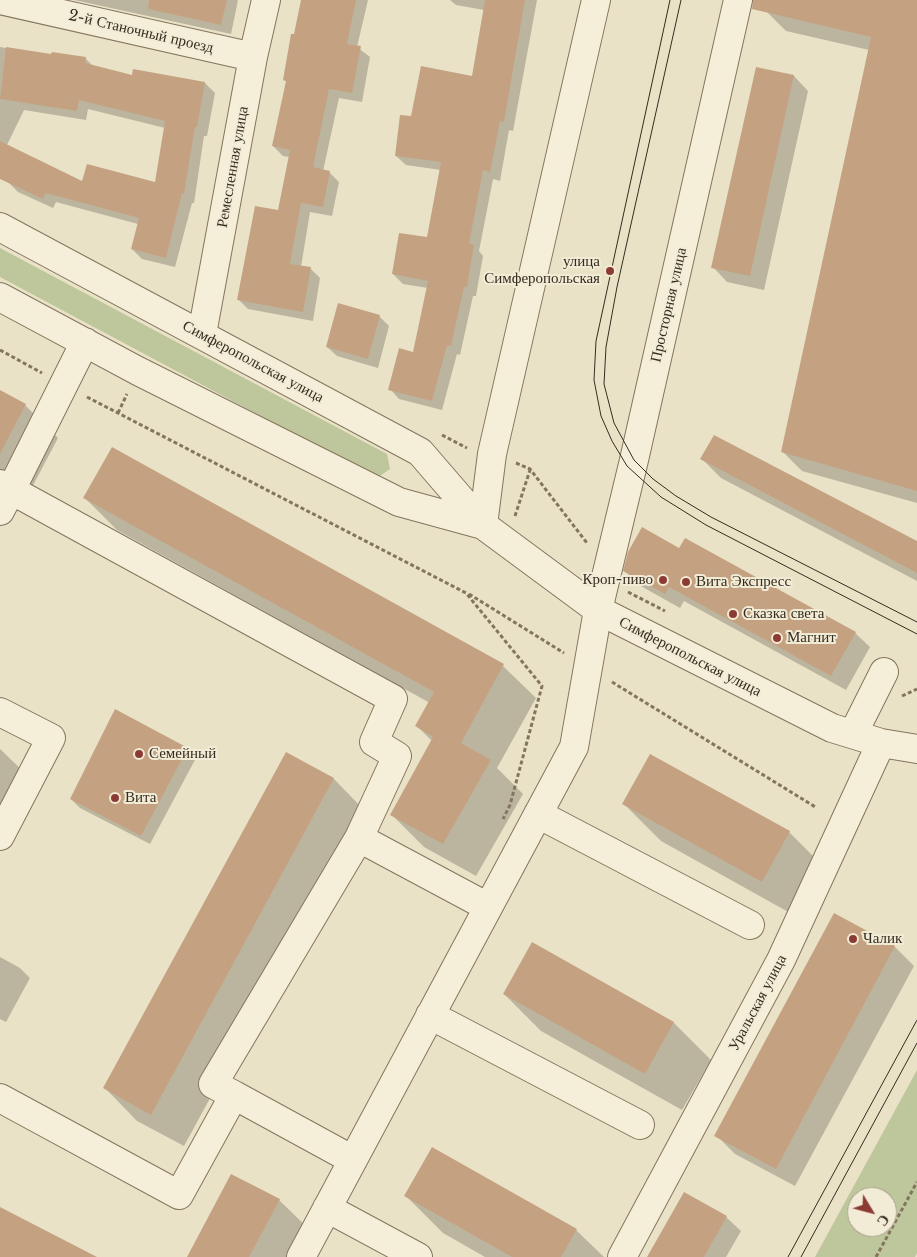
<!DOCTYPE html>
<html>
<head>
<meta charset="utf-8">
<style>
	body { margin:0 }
	#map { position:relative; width:917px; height:1257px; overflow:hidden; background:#eae2c7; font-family:"Libre Baskerville",serif }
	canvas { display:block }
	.north { position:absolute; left:847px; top:1187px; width:50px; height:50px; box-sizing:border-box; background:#f2ecd6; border:1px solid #a69f8d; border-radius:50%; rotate:127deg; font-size:14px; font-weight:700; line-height:20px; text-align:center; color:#352c20 }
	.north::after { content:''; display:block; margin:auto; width:18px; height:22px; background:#8c3b34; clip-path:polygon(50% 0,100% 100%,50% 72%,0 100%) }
</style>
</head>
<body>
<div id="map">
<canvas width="917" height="1257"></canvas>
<div class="north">С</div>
</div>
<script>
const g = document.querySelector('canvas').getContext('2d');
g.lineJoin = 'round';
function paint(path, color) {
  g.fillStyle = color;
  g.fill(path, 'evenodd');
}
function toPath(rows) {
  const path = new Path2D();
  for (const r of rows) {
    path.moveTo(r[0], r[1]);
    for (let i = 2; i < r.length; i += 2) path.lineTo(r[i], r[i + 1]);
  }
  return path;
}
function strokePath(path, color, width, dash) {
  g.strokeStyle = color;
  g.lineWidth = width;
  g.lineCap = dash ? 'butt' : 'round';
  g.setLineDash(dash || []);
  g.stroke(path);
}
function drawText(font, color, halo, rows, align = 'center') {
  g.font = font + ' "Libre Baskerville",serif';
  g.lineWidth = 4;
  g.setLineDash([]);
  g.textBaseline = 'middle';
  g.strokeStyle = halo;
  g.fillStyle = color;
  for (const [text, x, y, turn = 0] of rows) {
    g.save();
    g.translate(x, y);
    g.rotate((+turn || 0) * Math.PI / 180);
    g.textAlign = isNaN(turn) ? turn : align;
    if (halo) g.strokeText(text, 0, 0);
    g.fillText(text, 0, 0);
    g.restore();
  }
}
const green = toPath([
	[0,248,387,454,390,469,377,478,0,277],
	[917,1070,917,1253,915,1257,815,1257],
	[857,1197,887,1197,887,1227,857,1227]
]);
const shadow = toPath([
	[74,0,238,0,231,34],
	[303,0,368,0,357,47,370,57,362,102,339,98,323,171,329,172,339,182,332,216,310,212,301,267,310,268,320,278,313,321,248,309,238,299,279,212,290,157,283,156,273,146,287,82,284,80],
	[450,0,537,0,513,131,509,130,500,181,493,179,479,251,483,256,476,296,473,296,460,355,457,354,442,410,399,399,390,389,414,353,428,288,403,284,393,274,428,239,441,170,406,165,396,156,412,117,473,77,484,10,456,5],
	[770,0,917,0,917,503,802,471,783,452,869,50,786,31,767,12],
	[0,47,52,56,85,58,93,66,133,77,134,70,205,83,215,93,207,136,204,136,194,203,192,203,175,267,142,259,132,249,138,224,56,202,53,208,18,192,8,182,0,169],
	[88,109,165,128,156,183,83,182,7,145,24,110,86,120],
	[757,69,794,76,808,91,764,290,727,282,713,267],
	[379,316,389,326,378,368,337,356,327,347],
	[0,392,25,405,58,438,29,493,0,477],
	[702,459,917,542,917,581,721,478],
	[85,498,503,666,536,698,497,768,523,794,476,876,424,847,391,814,432,741,417,726,430,703,117,530],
	[680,549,855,633,870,647,846,690,684,601,680,608,639,585,625,571],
	[0,749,26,774,0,823],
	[187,749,196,758,150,844,80,808,71,799],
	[286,754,334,779,366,812,184,1146,137,1121,105,1088],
	[651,756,789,832,826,869,799,918,661,841,624,804],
	[835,915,895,947,914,966,795,1186,735,1154,716,1135],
	[532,944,674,1023,711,1060,682,1110,541,1031,504,994],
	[0,957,20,968,30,978,6,1022,0,1019],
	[406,1196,576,1230,604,1257,485,1257,443,1233],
	[279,1200,312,1232,299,1257,189,1257],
	[726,1217,741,1231,726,1257,649,1257]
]);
const building = toPath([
	[149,0,227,0,221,25,148,9],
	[301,0,356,0,347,44,361,46,352,93,329,89,313,167,330,171,323,207,301,203,290,264,311,267,303,312,237,300,255,206,278,210,290,150,272,146,286,81,283,80,291,34,294,34],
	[485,0,525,0,504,122,500,121,490,172,483,170,469,244,474,245,467,287,464,287,451,346,447,345,432,401,388,390,399,348,413,352,428,281,392,274,399,233,427,237,441,162,395,156,400,115,411,116,421,66,472,76],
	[753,0,917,0,917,491,781,452,871,37,752,9],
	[6,47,51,54,52,52,86,57,85,63,132,75,133,69,205,82,197,127,195,127,184,194,182,193,166,258,131,249,139,218,46,193,43,199,0,179,0,141,82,181,87,164,155,182,165,121,79,100,77,111,0,99],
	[756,67,794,75,750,276,711,268],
	[338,303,380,315,368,359,326,347],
	[0,390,26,404,0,454],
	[714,435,917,541,917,573,700,459],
	[112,447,504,664,461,743,491,760,443,844,390,815,433,737,415,726,434,692,83,498],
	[642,527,679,548,685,538,856,632,831,676,669,587,665,594,623,571,628,552],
	[115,709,188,748,141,836,70,799],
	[286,752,334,778,151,1115,103,1088],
	[650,754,790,831,762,882,622,804],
	[834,913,895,946,776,1169,714,1136],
	[532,942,674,1022,645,1074,503,994],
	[432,1147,577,1229,561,1257,512,1257,404,1196],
	[231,1174,280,1199,249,1257,187,1257],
	[684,1192,727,1216,704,1257,647,1257],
	[0,1207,97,1257,0,1257]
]);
const path = toPath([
	[0,350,42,373],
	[87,397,466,593,542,686,510,805,503,819],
	[118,413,127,394],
	[442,435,467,448],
	[516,463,530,469,587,543],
	[515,516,530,470],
	[628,592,665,611],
	[469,594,564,653],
	[612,682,817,808],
	[902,696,917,689],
	[876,1257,917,1182]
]);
const minor = toPath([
	[0,0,253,57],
	[0,227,420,452,483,525,598,610,832,728,881,743,917,749],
	[0,297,138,371,399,502,483,525],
	[202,334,253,57,266,0],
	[85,342,11,490,393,699,374,742,397,756,359,838,488,907],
	[0,484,11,490,0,511],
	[483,525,492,454,596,0],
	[0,712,51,738,0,836],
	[853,734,884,672],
	[538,814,750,925],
	[430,1015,640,1125],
	[234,1095,213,1084,359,838],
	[0,1098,179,1195,234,1095,353,1160],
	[327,1208,418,1257],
	[301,1257,574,747,598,610,634,460,738,0],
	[622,1257,781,960,881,743]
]);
const tram = toPath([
	[670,0,596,341,594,380,601,416,612,441,627,466,661,497,706,525,917,634],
	[681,0,617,287,606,347,604,384,614,423,634,460,653,479,676,496,711,517,917,622],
	[788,1257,917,1020],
	[801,1257,917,1043]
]);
const markers = [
	[610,271,5,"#8c3b34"],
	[663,580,5,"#8c3b34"],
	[686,582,5,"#8c3b34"],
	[733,614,5,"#8c3b34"],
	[777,638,5,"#8c3b34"],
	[139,754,5,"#8c3b34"],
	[115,798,5,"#8c3b34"],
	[853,939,5,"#8c3b34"]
];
const streetNames = [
	["2-й Станочный проезд",141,32,13],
	["Ремесленная улица",233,167,-80],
	["Просторная улица",669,305,-77],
	["Симферопольская улица",253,362,28],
	["Симферопольская улица",690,657,27],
	["Уральская улица",758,1003,-62]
];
const poiNames = [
	["улица",600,262,"right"],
	["Симферопольская",600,279,"right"],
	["Кроп-пиво",653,580,"right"],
	["Вита Экспресс",696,582],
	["Сказка света",743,614],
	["Магнит",787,638],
	["Семейный",149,754],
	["Вита",125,798],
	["Чалик",863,939]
];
paint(green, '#bec79c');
paint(shadow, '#0003');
paint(building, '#c4a281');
strokePath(minor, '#84755e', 30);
strokePath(path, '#84755e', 3, [4, 2.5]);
strokePath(minor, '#f5efd9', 28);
strokePath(tram, '#352c20', 1);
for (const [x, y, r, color] of markers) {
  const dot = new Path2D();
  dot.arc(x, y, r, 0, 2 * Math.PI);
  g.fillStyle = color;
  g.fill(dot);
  strokePath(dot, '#f2ecd6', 2);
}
drawText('15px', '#352c20', '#f2ecd6', streetNames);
drawText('15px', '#352c20', '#f2ecd6', poiNames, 'left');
</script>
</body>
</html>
